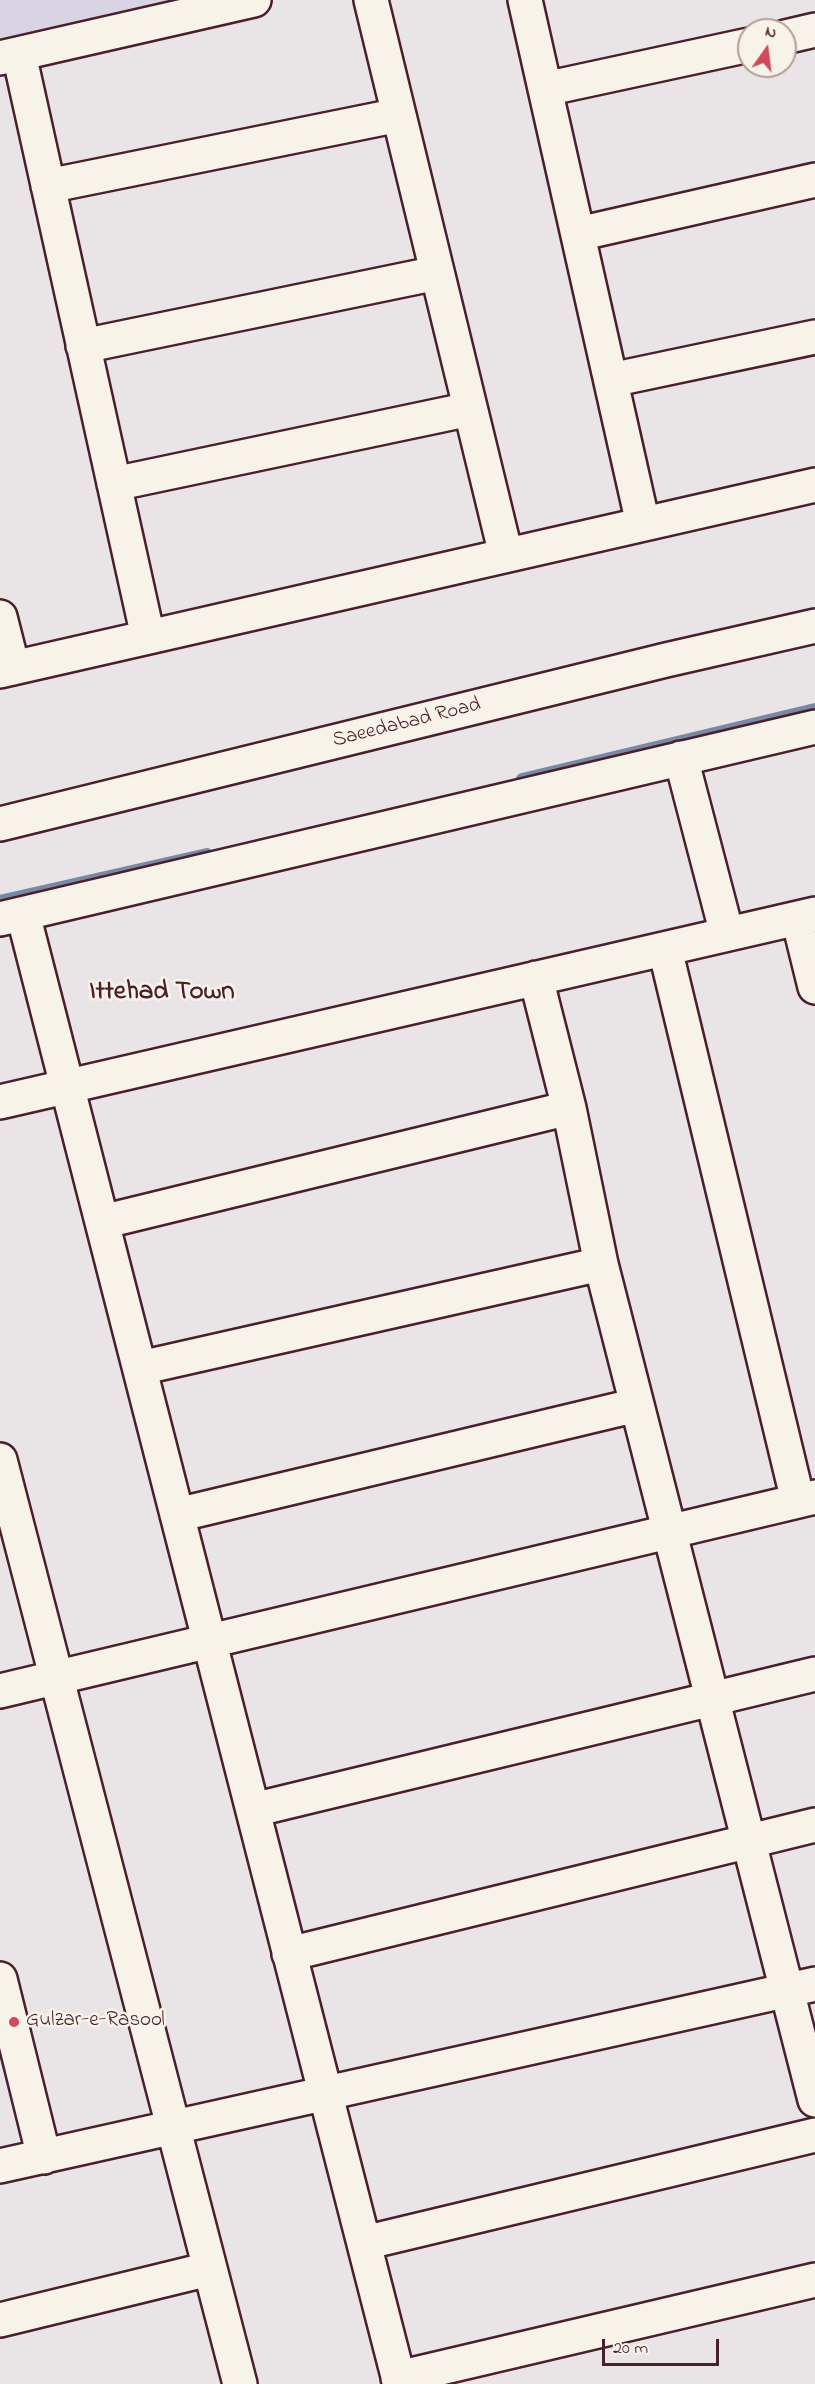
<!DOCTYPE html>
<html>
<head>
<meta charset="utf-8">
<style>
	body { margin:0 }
	#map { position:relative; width:815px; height:2384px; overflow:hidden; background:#e9e5e6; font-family:"Indie Flower",sans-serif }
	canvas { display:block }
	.north { position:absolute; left:737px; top:18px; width:60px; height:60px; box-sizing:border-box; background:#f7f3e8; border:2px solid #b29e9c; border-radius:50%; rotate:14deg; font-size:16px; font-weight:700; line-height:24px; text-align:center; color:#4a1f2b }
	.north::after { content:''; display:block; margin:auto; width:21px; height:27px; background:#d1495b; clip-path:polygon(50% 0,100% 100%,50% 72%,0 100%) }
	.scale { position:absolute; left:602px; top:2339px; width:117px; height:27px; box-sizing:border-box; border:3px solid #4a1f2b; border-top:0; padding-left:8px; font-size:18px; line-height:21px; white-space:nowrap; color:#4a1f2b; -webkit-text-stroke:4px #f7f3e8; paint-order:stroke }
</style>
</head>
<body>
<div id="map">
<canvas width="815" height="2384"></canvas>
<div class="north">N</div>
<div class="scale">20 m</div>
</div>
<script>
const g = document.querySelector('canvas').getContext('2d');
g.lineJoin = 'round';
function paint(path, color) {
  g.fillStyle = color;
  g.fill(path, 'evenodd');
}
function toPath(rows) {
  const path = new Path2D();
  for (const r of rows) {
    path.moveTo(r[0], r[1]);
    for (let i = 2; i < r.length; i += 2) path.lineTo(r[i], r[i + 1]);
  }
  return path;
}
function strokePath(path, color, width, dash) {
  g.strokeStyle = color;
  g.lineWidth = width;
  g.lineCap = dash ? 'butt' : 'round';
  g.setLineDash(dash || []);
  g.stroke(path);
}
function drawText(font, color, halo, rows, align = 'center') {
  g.font = font + ' "Indie Flower",sans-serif';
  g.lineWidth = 5;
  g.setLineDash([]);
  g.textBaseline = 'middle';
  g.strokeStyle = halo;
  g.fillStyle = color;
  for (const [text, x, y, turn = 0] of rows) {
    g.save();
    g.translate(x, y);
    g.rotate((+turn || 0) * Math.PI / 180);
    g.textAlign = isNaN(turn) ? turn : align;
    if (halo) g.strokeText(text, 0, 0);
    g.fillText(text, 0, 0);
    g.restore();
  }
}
const built = toPath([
	[0,0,190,0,0,58]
]);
const stream = toPath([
	[522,779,815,709],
	[0,901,207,854]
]);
const minor = toPath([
	[371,0,506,555],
	[525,0,643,524],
	[785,37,815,30],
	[19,54,148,637],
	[0,58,254,0],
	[545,89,749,45],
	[48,186,399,115],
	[578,234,815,180],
	[83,346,437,273],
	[611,380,815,337],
	[114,484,470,409],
	[0,617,13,668],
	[0,671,815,485],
	[681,758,727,934],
	[0,824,666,660,815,626],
	[23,914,400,2384],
	[798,918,815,987],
	[0,919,815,727],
	[665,949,798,1501],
	[536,978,569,1108,601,1264,815,2100],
	[0,1102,815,914],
	[102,1222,569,1108],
	[140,1368,601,1264],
	[0,1460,240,2384],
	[177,1515,637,1405],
	[0,1691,815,1497],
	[253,1810,815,1674],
	[289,1954,815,1825],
	[0,1979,44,2157],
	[0,2166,815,1984],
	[364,2243,815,2135],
	[0,2320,209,2269],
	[398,2378,815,2280]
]);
const markers = [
	[14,2022,6,"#d1495b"]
];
const streetNames = [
	["Saeedabad Road",407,724,-14]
];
const poiNames = [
	["Gulzar-e-Rasool",26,2022]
];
const districtNames = [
	["Ittehad Town",162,994]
];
paint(built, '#d8d4e3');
strokePath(stream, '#7789a4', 12);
strokePath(minor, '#4a1f2b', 38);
strokePath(minor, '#f7f3e8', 33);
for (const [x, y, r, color] of markers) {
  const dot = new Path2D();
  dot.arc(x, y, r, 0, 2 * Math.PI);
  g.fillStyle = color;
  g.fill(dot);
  strokePath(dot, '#f7f3e8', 2);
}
drawText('21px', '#4a1f2b', '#f7f3e8', streetNames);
drawText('21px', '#4a1f2b', '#f7f3e8', poiNames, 'left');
drawText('bold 27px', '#4a1f2b', '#f7f3e8', districtNames);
</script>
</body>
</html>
